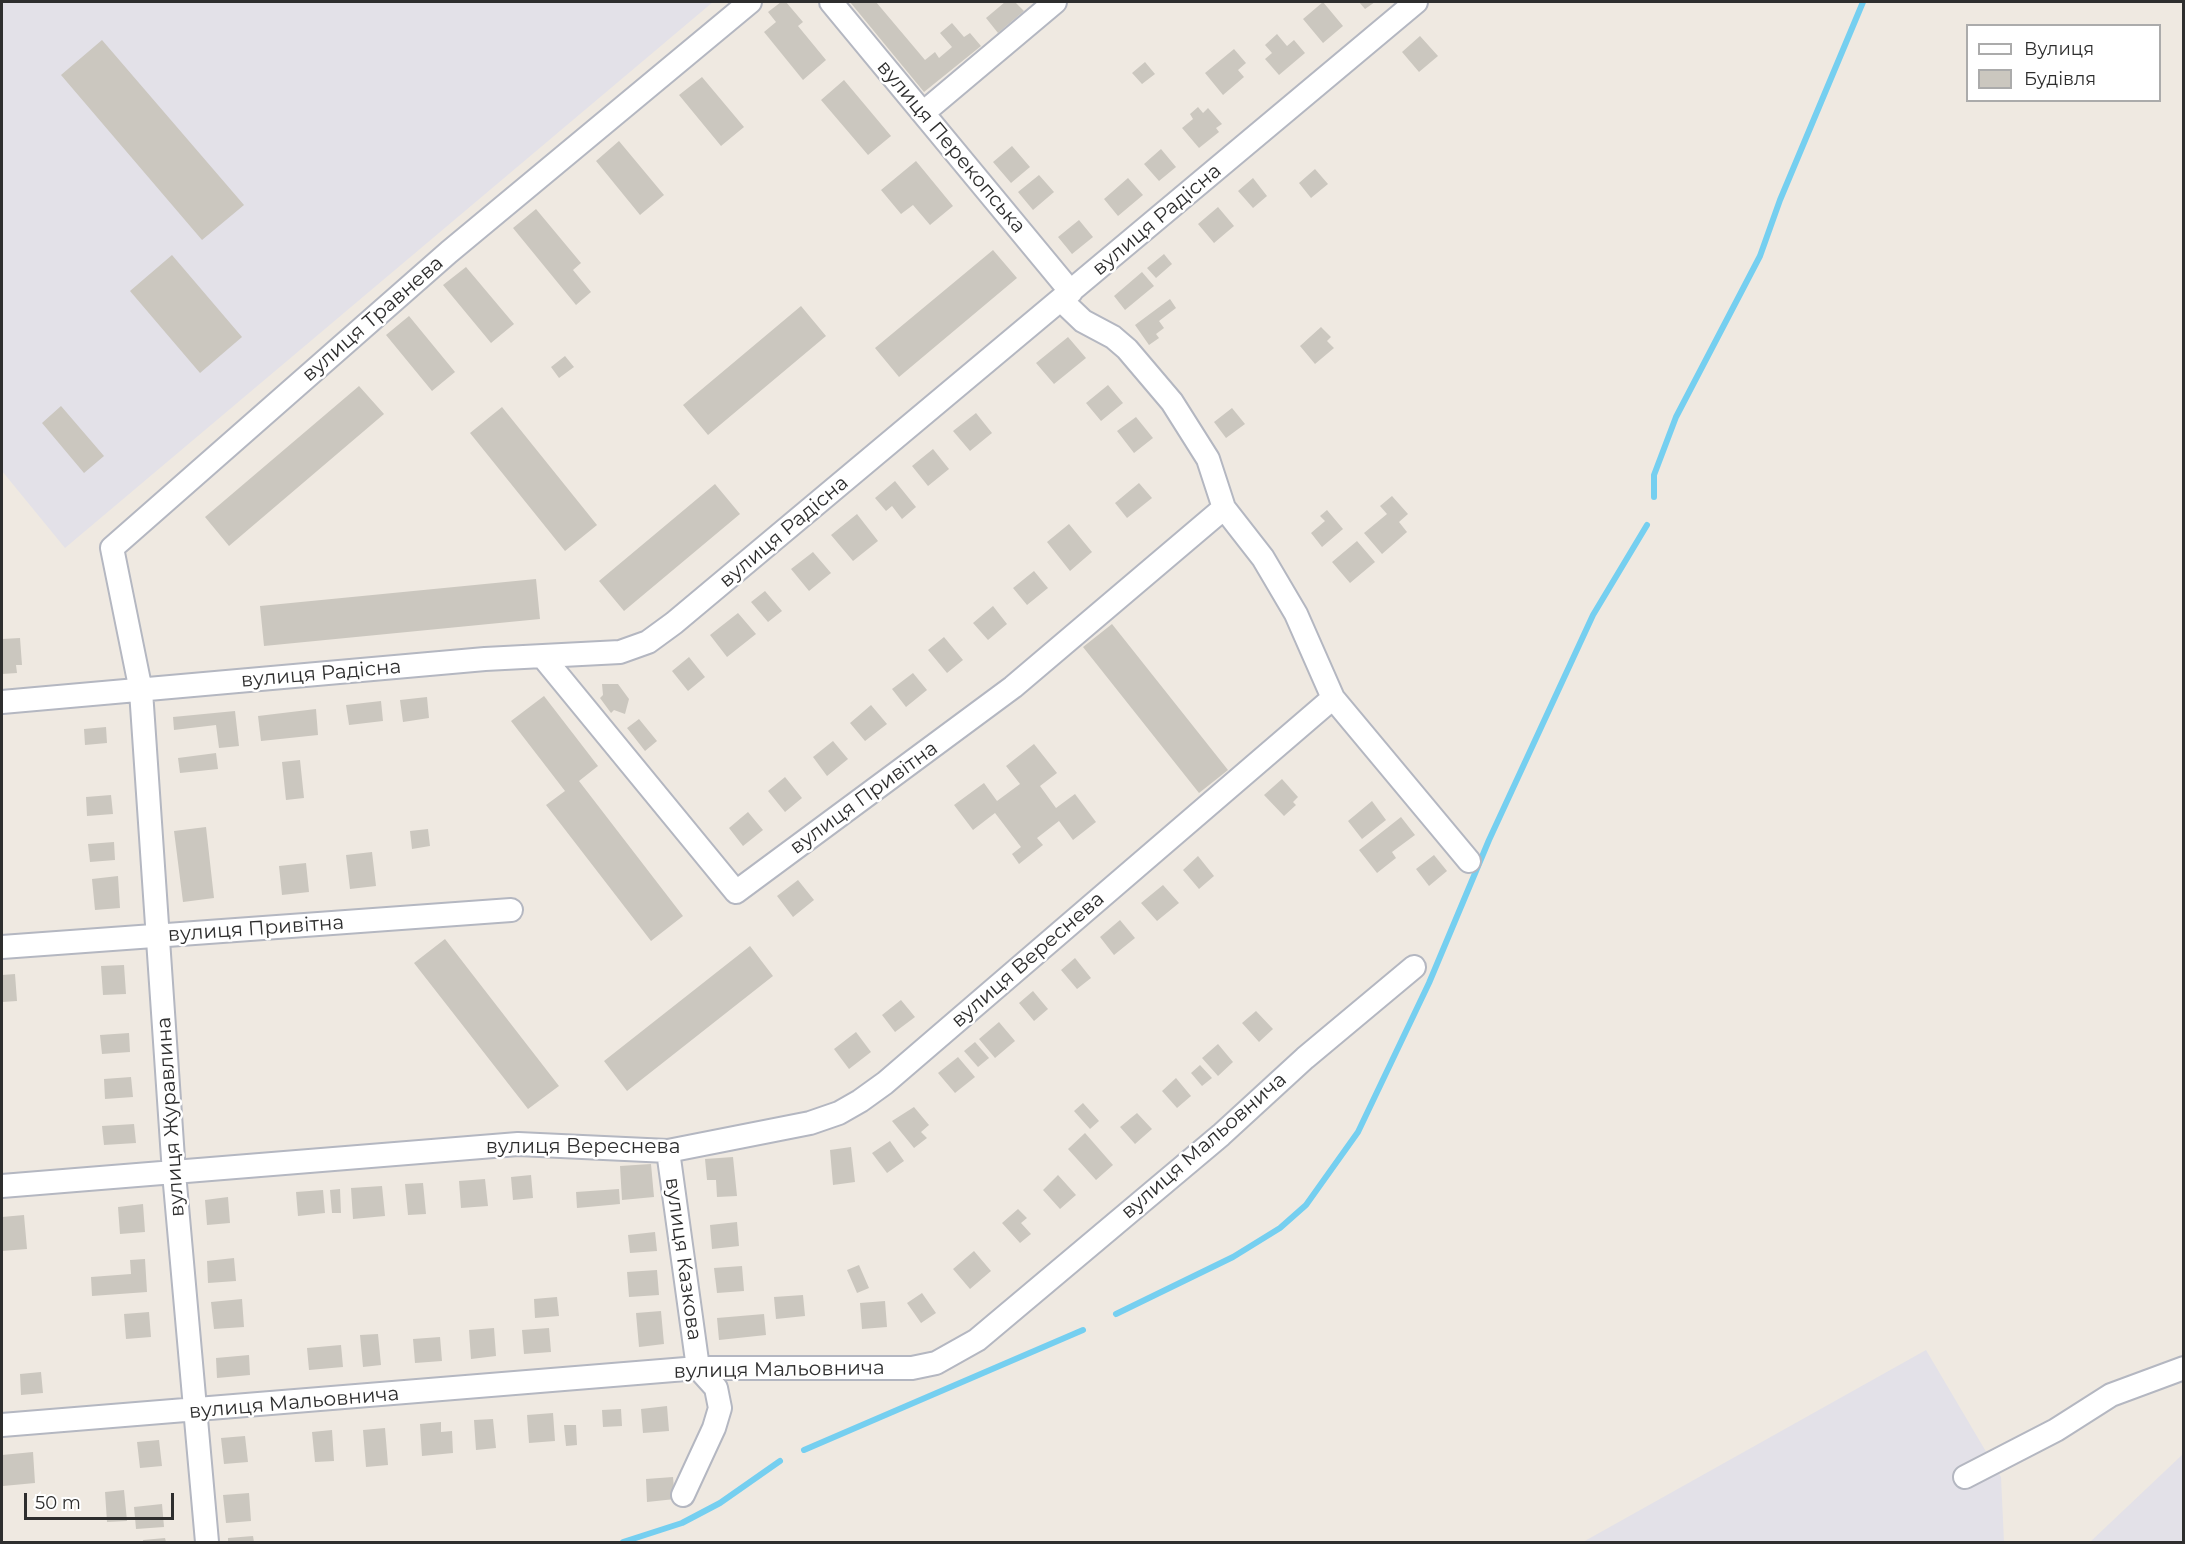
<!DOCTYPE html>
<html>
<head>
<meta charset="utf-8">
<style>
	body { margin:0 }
	#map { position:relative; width:2185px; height:1544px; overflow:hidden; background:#efe9e1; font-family:Montserrat,sans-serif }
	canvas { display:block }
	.frame { position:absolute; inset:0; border:3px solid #2e2e2e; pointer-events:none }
	.legend { position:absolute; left:1966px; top:24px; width:195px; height:78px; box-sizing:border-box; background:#fff; border:2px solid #ababab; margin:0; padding:8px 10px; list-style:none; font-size:18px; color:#2e2e2e }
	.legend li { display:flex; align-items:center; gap:12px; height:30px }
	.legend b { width:30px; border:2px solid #ababab }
	.scale { position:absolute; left:24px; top:1493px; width:150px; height:27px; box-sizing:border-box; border:3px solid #2e2e2e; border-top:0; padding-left:8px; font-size:18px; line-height:21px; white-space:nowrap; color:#2e2e2e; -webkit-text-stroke:4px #fff; paint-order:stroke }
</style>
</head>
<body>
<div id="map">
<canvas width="2185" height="1544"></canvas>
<div class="frame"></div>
<ul class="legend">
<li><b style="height:8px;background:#fff"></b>Вулиця</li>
<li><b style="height:16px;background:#cbc7bf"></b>Будівля</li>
</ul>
<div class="scale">50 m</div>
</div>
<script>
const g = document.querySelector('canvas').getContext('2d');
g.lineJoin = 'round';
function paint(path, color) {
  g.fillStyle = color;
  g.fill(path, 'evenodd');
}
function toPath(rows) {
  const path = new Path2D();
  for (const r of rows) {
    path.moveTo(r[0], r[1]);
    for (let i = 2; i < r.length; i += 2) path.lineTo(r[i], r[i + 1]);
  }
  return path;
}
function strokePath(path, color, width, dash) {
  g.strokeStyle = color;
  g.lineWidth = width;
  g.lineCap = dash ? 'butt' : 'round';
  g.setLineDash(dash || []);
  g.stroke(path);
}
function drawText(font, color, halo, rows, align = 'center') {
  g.font = font + ' Montserrat,sans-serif';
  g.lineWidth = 5;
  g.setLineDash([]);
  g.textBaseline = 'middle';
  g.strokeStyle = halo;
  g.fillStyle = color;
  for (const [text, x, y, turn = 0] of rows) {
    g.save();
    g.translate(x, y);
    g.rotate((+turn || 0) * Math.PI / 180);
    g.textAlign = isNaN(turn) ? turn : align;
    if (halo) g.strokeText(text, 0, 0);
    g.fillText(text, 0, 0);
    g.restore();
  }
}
const industrial = toPath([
	[2,2,713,2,65,548,2,471],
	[1926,1350,2001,1477,2004,1542,1583,1542],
	[2183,1454,2183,1542,2090,1542]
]);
const stream = toPath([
	[1654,497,1654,475,1676,417,1760,256,1780,200,1863,2],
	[1116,1314,1233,1257,1280,1228,1306,1205,1358,1132,1429,983,1489,840,1593,615,1647,525],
	[804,1450,1083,1330],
	[623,1542,682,1523,720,1503,780,1461]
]);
const building = toPath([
	[781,2,786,2,803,22,798,26,826,60,803,80,764,32,776,22,768,12],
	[850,2,876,2,925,60,935,52,939,58,952,47,940,33,952,23,964,37,970,33,981,46,924,92],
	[1005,2,1015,2,1024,11,998,33,986,18],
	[1323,2,1343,26,1323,43,1303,19],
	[1359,2,1375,2,1365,9],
	[1277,34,1287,46,1294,40,1305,53,1279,75,1265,59,1272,53,1265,45],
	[1420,36,1438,56,1419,72,1402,52],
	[102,40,244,205,202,240,61,75],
	[1234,49,1246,63,1238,70,1244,77,1223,95,1205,73],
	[1145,62,1155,74,1142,84,1132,73],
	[702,77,744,127,721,146,679,95],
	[844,80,891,136,868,155,821,100],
	[1198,107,1203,113,1208,108,1222,124,1216,128,1219,132,1199,148,1182,128,1193,119,1190,114],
	[619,141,664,195,640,215,596,161],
	[1012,146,1030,167,1011,183,993,162],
	[1161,149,1176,167,1159,181,1144,164],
	[916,161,953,206,930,225,913,205,901,214,881,190],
	[1315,169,1328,184,1311,198,1299,183],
	[1039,175,1054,192,1033,210,1018,192],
	[1128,178,1143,195,1118,216,1104,199],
	[1253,178,1267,196,1253,208,1238,191],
	[1218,207,1234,226,1214,243,1198,224],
	[536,209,581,263,573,270,591,292,576,305,513,228],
	[1079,220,1093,237,1072,254,1058,237],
	[993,250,1017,278,899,377,875,348],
	[1164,254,1172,264,1156,278,1147,268],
	[172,255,242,337,200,373,130,291],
	[466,267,514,324,491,343,443,285],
	[1142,272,1154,286,1125,310,1114,296],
	[1170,299,1176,308,1159,321,1164,328,1156,334,1159,338,1149,345,1135,325],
	[801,306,826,336,708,435,683,405],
	[409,316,455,372,432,391,386,335],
	[1321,327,1331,337,1327,341,1334,348,1315,364,1300,346],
	[1068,337,1086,358,1054,384,1036,363],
	[565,356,574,367,559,378,551,367],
	[1108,385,1123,403,1101,421,1086,403],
	[359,386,384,414,229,546,205,517],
	[61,406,104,456,84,473,42,423],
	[502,407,597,525,565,551,470,433],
	[1232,408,1245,424,1226,438,1214,422],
	[976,413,992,433,970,451,953,431],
	[1136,417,1153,438,1134,453,1117,431],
	[933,449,949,469,928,486,912,466],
	[895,481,916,507,902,519,892,506,886,511,875,498],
	[1139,483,1152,498,1127,518,1115,503],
	[715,484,740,514,624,611,599,581],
	[1392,496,1408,514,1399,522,1407,532,1382,554,1364,533,1387,514,1380,506],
	[1327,510,1343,529,1322,547,1311,533,1325,521,1320,516],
	[857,514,878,541,853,561,831,535],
	[1069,524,1092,552,1070,571,1047,542],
	[1357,541,1375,562,1350,583,1332,562],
	[813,552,831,573,809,591,791,569],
	[1034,571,1048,588,1027,605,1013,588],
	[536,579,540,619,264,646,260,606],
	[765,591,782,611,768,622,751,602],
	[993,606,1007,624,988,640,973,623],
	[738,613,756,634,727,657,710,635],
	[1112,624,1228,770,1199,793,1083,647],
	[944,637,963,660,947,673,928,650],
	[20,638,22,665,16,665,17,673,2,674,2,639],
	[689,657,705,677,688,691,672,671],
	[913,673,927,690,906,707,892,689],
	[602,684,618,684,629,699,625,714,614,710,611,713,600,698,603,695],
	[544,696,598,766,579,781,683,916,651,941,546,805,565,791,511,721],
	[427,697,429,718,403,722,400,700],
	[381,701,383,721,349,725,346,705],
	[871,705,887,724,865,741,850,723],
	[316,709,318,735,261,741,258,716],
	[235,711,239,746,219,748,216,725,174,730,173,717],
	[639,719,657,741,645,751,627,728],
	[106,727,107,743,85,745,84,729],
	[833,741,848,759,827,776,813,757],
	[1034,744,1057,773,1040,786,1056,808,1075,794,1096,822,1073,840,1059,821,1037,838,1043,845,1019,864,1012,854,1021,847,995,813,973,830,954,805,984,783,997,801,1020,784,1006,766],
	[216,753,218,769,180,773,178,758],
	[300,760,304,798,286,800,282,762],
	[785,777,802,798,785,812,768,791],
	[1282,779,1298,797,1293,802,1296,805,1284,816,1264,795],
	[111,795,113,814,87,816,86,797],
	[1372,801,1386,820,1362,839,1348,821],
	[748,812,763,830,743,846,729,828],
	[1401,817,1415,835,1392,852,1396,858,1377,873,1359,850],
	[206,827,214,898,183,902,174,831],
	[428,829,430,846,412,849,410,831],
	[114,842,115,860,90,862,88,844],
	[372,852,376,886,350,889,346,855],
	[1434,855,1447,871,1429,886,1416,869],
	[1198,856,1214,876,1199,889,1183,870],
	[306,863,309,892,282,895,279,866],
	[118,876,120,908,95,910,92,879],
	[798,880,814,900,793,917,777,896],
	[1163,885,1179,903,1157,921,1141,903],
	[1120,920,1135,938,1114,955,1100,937],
	[445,939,559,1086,528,1109,414,963],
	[750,946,773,976,627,1091,604,1061],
	[1075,958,1091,978,1077,989,1061,970],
	[124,965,126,994,103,995,101,966],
	[15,974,17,1001,2,1002,2,975],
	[1033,991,1048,1009,1034,1021,1019,1003],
	[901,1000,915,1017,895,1032,882,1015],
	[1256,1011,1273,1029,1259,1042,1242,1023],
	[999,1022,1015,1041,995,1058,979,1039],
	[856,1032,871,1052,849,1069,834,1049],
	[129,1033,130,1052,102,1054,100,1035],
	[975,1042,989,1058,978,1067,964,1051],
	[1218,1044,1233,1062,1218,1076,1202,1058],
	[958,1057,975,1077,955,1093,938,1073],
	[1200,1065,1212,1078,1202,1086,1191,1073],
	[131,1077,133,1097,105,1099,104,1079],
	[1176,1078,1191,1096,1177,1108,1162,1091],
	[1083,1103,1099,1121,1090,1129,1074,1111],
	[914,1107,929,1125,921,1132,927,1138,914,1148,892,1121],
	[1137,1113,1152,1129,1135,1144,1120,1127],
	[134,1124,136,1143,104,1145,102,1126],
	[1085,1133,1113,1165,1096,1180,1068,1149],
	[890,1141,904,1161,887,1173,872,1153],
	[851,1147,855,1182,833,1185,830,1150],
	[733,1157,737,1196,717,1197,716,1180,707,1180,705,1159],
	[651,1164,654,1197,622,1200,620,1166],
	[531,1175,533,1198,513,1200,511,1177],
	[1058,1175,1076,1195,1060,1209,1043,1190],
	[485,1179,488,1206,461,1208,459,1181],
	[423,1183,426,1214,408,1215,405,1184],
	[382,1186,385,1216,353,1219,351,1188],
	[340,1189,341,1213,332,1213,330,1190],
	[619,1189,620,1204,577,1208,576,1192],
	[323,1190,325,1213,298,1216,296,1192],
	[228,1197,230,1223,207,1225,205,1200],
	[143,1204,145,1232,120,1234,118,1207],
	[1018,1209,1027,1218,1021,1223,1031,1234,1020,1243,1002,1223],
	[24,1215,27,1249,2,1251,2,1217],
	[737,1222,739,1246,712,1249,710,1225],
	[655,1232,657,1251,630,1253,628,1235],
	[974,1251,991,1271,970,1289,953,1269],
	[234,1258,236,1281,208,1283,207,1261],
	[145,1259,147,1292,92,1296,91,1277,131,1274,130,1260],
	[859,1265,869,1288,857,1293,847,1270],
	[742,1266,744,1291,717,1293,714,1268],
	[657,1270,659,1295,629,1297,627,1272],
	[922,1293,936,1313,921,1323,907,1303],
	[803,1295,805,1316,776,1319,774,1297],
	[557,1297,559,1316,535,1318,534,1299],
	[242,1299,244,1327,214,1329,211,1302],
	[885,1301,887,1327,862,1329,860,1303],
	[661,1311,664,1344,639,1347,636,1313],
	[149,1312,151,1337,126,1339,124,1314],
	[764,1314,766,1335,719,1340,717,1318],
	[494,1328,496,1356,471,1359,469,1330],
	[549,1328,551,1352,524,1354,522,1330],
	[378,1334,381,1365,363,1367,360,1335],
	[440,1337,442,1361,415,1363,413,1339],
	[341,1345,343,1367,309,1370,307,1348],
	[249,1355,250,1375,217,1378,216,1358],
	[41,1372,43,1393,21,1395,20,1374],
	[667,1406,669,1431,643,1433,641,1409],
	[621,1409,622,1426,603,1427,602,1410],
	[553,1413,555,1441,529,1443,527,1415],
	[493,1419,496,1448,476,1450,474,1420],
	[441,1422,441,1432,452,1431,453,1453,422,1456,420,1424],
	[564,1425,576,1425,577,1445,566,1446],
	[385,1428,388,1465,366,1467,363,1430],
	[332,1430,334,1461,315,1462,312,1432],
	[245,1436,248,1462,224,1464,221,1438],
	[159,1440,162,1466,140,1468,137,1442],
	[33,1452,35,1483,3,1486,2,1455],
	[673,1477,675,1499,647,1502,646,1479],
	[124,1490,127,1521,107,1522,105,1492],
	[249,1493,251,1521,226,1523,223,1495],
	[162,1504,164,1527,136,1529,134,1507],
	[253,1536,254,1542,228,1542,228,1538],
	[165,1538,166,1542,143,1542,143,1540]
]);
const street = toPath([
	[831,2,1071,292],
	[923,113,1055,2],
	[1061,300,1083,321,1113,337,1127,349,1172,402,1208,459,1224,508,1263,558,1296,614,1333,698,1469,861],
	[543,657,736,892,1013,687,1224,508],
	[2,702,485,659,620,652,648,642,674,623,1416,2],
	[2,947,511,910],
	[668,1151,698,1368,716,1388,720,1408,714,1428,683,1495],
	[2,1186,518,1144,668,1151,810,1123,839,1113,860,1101,885,1083,1333,698],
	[2,1425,698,1368,912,1368,936,1363,977,1340,1221,1135,1305,1058,1414,967],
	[1965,1477,2056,1430,2111,1395,2184,1368],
	[207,1542,174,1173,141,691,112,548,449,252,750,2]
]);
const streetNames = [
	["вулиця Перекопська",951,147,50],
	["вулиця Радісна",1157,220,-40],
	["вулиця Травнева",373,319,-41],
	["вулиця Радісна",784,532,-40],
	["вулиця Радісна",321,674,-5],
	["вулиця Привітна",864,798,-36],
	["вулиця Привітна",256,929,-4],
	["вулиця Вереснева",1028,960,-41],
	["вулиця Журавлина",171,1117,-94],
	["вулиця Мальовнича",1204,1146,-41],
	["вулиця Вереснева",583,1147],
	["вулиця Казкова",683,1259,82],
	["вулиця Мальовнича",779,1370,-1],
	["вулиця Мальовнича",294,1403,-5]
];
paint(industrial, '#e3e1e8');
strokePath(stream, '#75cff0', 6);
paint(building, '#cbc7bf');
strokePath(street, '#b4b7c1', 26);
strokePath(street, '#fff', 22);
drawText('20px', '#2e2e2e', '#fff', streetNames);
</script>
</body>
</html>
